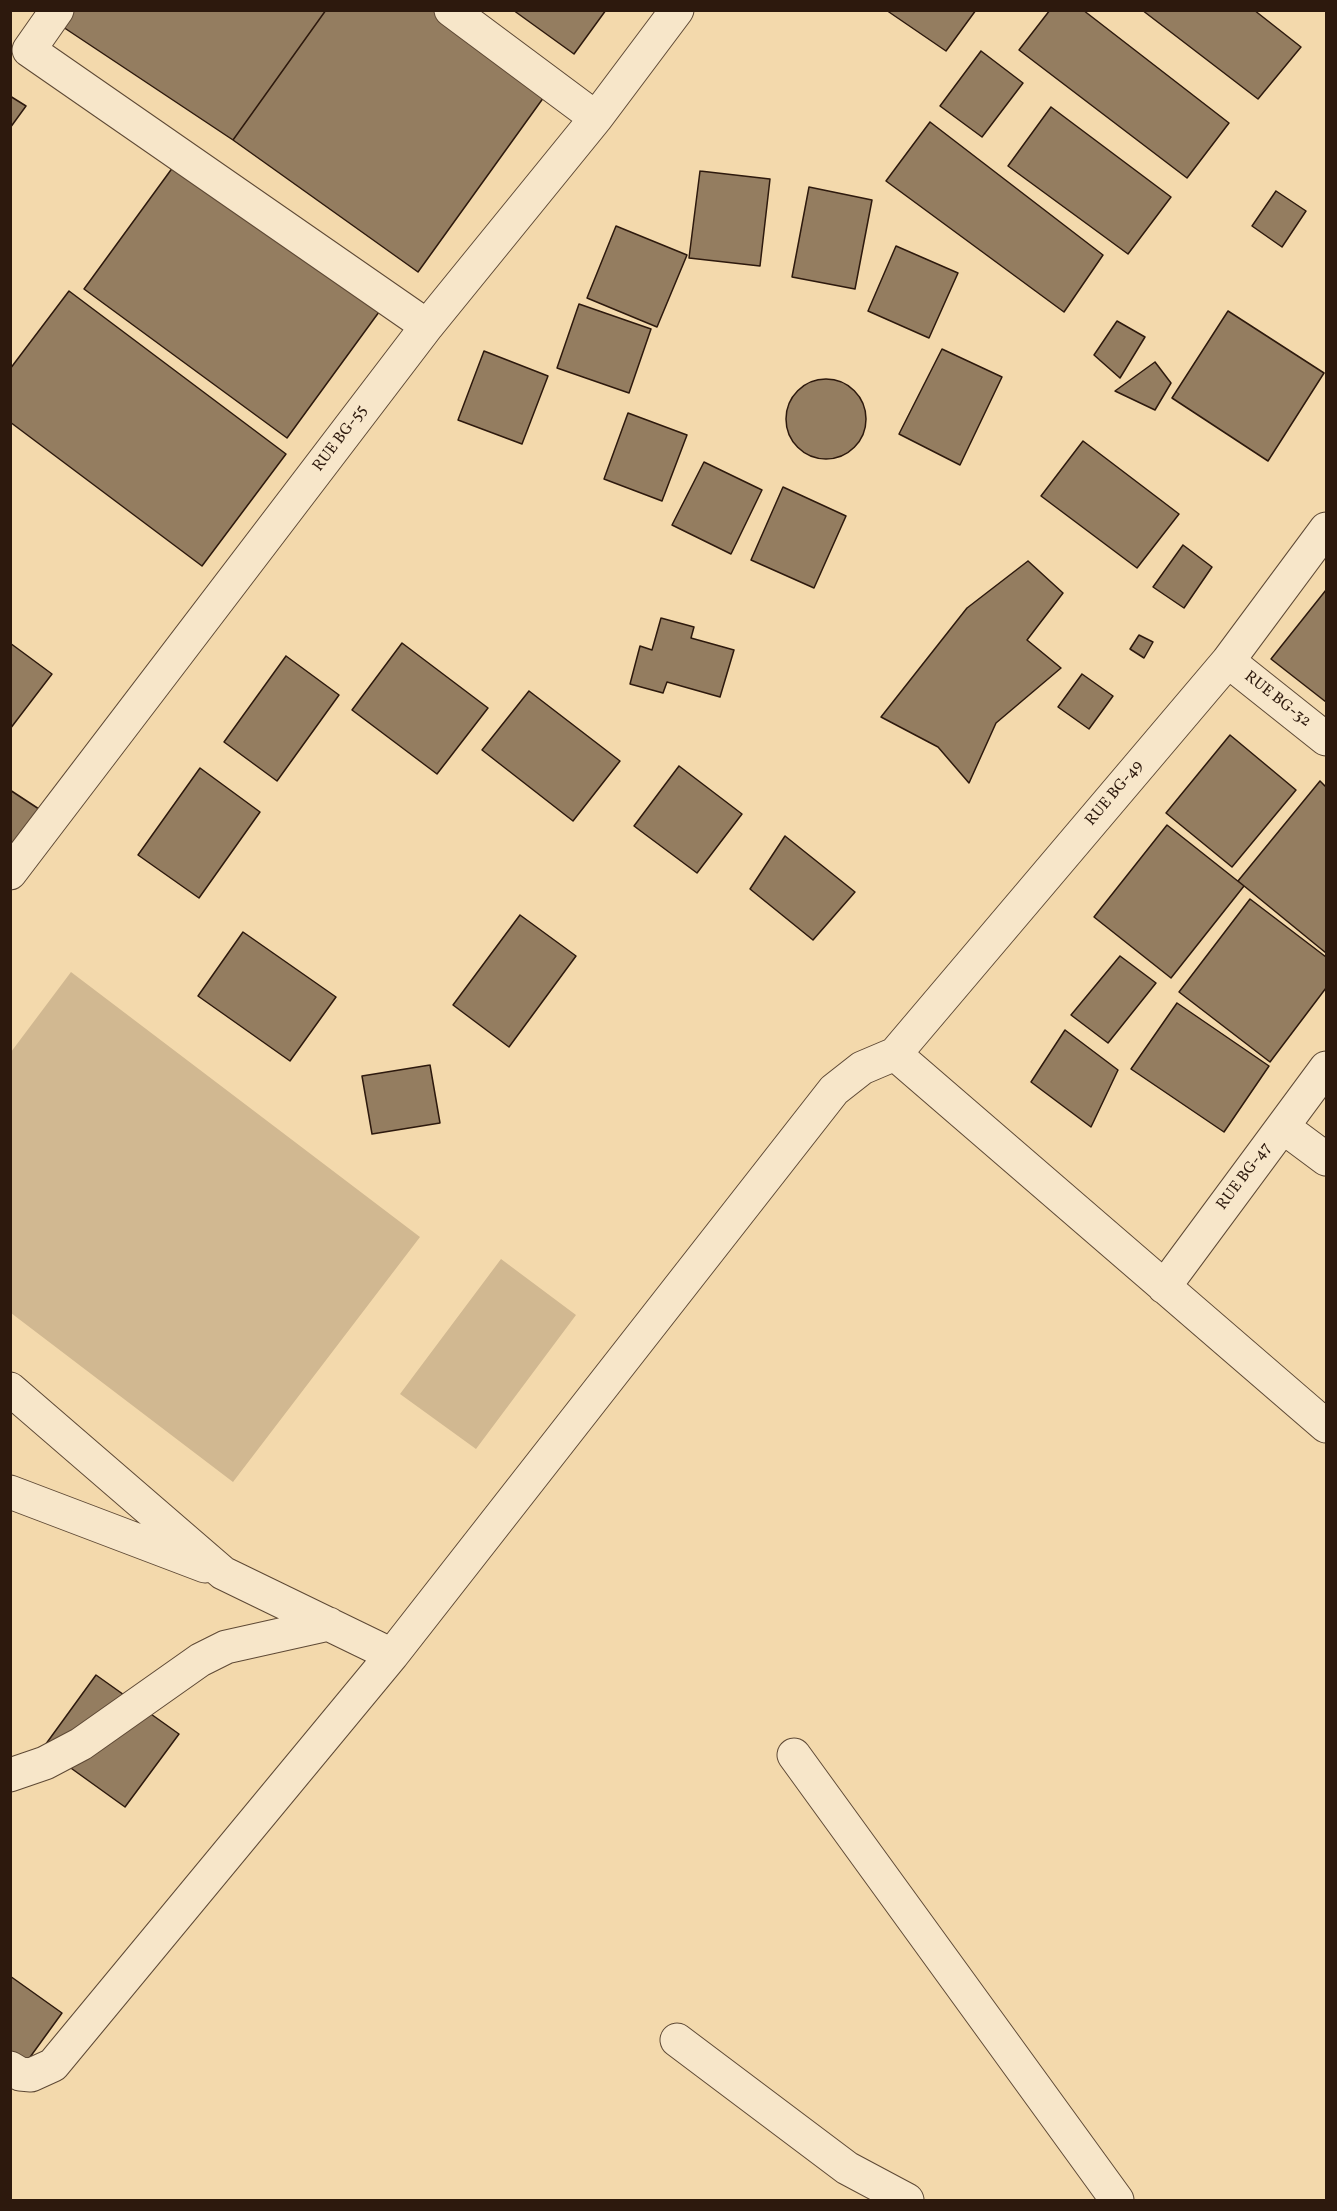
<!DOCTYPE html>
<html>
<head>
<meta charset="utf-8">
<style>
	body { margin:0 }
	#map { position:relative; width:1337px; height:2211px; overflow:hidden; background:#f3d9ac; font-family:Vollkorn,serif }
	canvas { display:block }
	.frame { position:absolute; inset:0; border:12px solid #2d190d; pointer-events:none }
</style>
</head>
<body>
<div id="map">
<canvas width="1337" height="2211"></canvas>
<div class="frame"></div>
</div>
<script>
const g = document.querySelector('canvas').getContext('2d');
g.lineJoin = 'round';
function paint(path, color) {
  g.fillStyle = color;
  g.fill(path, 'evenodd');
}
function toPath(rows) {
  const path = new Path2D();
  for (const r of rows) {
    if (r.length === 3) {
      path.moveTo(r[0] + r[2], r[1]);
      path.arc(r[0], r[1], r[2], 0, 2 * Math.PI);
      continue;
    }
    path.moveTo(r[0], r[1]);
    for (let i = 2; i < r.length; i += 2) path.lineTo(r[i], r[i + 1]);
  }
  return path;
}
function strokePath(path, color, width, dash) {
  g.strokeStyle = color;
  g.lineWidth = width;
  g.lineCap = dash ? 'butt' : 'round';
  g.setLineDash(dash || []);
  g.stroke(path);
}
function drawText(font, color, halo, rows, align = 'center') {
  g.font = font + ' Vollkorn,serif';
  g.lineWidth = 5;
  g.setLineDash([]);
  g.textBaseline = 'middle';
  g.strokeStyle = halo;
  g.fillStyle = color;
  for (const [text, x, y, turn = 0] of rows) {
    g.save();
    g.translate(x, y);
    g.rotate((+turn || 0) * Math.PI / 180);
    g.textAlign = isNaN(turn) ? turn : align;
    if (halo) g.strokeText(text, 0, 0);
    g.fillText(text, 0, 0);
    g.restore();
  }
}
const green = toPath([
	[71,972,420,1237,233,1482,11,1313,11,1052],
	[501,1259,576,1315,476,1449,400,1394]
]);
const building = toPath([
	[66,10,326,10,233,140,57,23,66,10],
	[326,10,438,10,549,90,418,272,233,140,326,10],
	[513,10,606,10,574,54,513,10],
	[886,10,976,10,946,51,886,10],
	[1050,10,1083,10,1229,123,1187,178,1019,50,1050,10],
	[1142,10,1254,10,1301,47,1258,99,1142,10],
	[981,51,1023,83,982,137,940,106,981,51],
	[10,96,26,106,10,128,10,96],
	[1051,107,1171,197,1128,254,1008,166,1051,107],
	[930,122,1103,255,1064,312,886,181,930,122],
	[176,163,379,312,287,438,84,289,176,163],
	[700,171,770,179,760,266,689,258,700,171],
	[809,187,872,200,855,289,792,277,809,187],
	[1276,191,1306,211,1282,247,1252,226,1276,191],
	[616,226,687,255,657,327,587,298,616,226],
	[896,246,958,273,929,338,868,311,896,246],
	[69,291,286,454,202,566,10,422,10,369,69,291],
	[579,304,651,329,629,393,557,368,579,304],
	[1228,311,1324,373,1268,461,1172,398,1228,311],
	[1117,321,1145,337,1120,378,1094,355,1117,321],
	[942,349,1002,377,960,465,899,434,942,349],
	[484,351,548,376,522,444,458,420,484,351],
	[1155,362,1171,383,1155,410,1115,391,1155,362],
	[826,419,40],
	[628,413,687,435,662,501,604,479,628,413],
	[1083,441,1179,514,1137,568,1041,496,1083,441],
	[704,462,762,490,731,554,672,525,704,462],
	[783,487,846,516,814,588,751,560,783,487],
	[1183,545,1212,567,1184,608,1153,587,1183,545],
	[1028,561,1063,593,1027,640,1061,668,996,723,969,783,938,747,881,717,967,608,1028,561],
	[1326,590,1326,702,1271,659,1326,590],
	[661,618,694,627,691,638,734,650,720,697,667,682,663,693,630,684,640,646,652,650,661,618],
	[1139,635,1153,642,1144,658,1130,649,1139,635],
	[10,643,52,674,10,729,10,643],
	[402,643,488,708,437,774,352,710,402,643],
	[286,656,339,695,277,781,224,742,286,656],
	[1082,674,1113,696,1089,729,1058,707,1082,674],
	[529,691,620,761,573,821,482,750,529,691],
	[1230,735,1296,790,1232,867,1166,813,1230,735],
	[679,766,742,814,697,873,634,826,679,766],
	[200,768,260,812,199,898,138,855,200,768],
	[1320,781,1326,787,1326,953,1238,881,1320,781],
	[10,790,42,811,10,859,10,790],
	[1167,825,1244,886,1171,978,1094,917,1167,825],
	[785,836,855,892,813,940,750,889,785,836],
	[1250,899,1326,957,1326,988,1270,1062,1179,992,1250,899],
	[520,915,576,956,509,1047,453,1005,520,915],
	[243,932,336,997,290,1061,198,996,243,932],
	[1120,956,1156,983,1108,1043,1071,1015,1120,956],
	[1177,1003,1269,1066,1224,1132,1131,1069,1177,1003],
	[1065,1030,1118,1070,1091,1127,1031,1082,1065,1030],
	[430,1065,440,1123,372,1134,362,1076,430,1065],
	[96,1675,179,1734,125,1807,43,1748,96,1675],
	[10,1976,62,2013,12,2082,10,2081,10,1976]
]);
const minor = toPath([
	[451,10,596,118],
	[29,50,427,326],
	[29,50,57,10],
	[1228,661,1326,739],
	[10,873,427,326,596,118,677,10],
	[895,1054,1326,1426],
	[1283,1127,1326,1159],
	[1164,1287,1326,1068],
	[10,1389,223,1573,392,1655,834,1090,862,1068,895,1054,1228,661,1326,529],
	[10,1492,205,1566],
	[794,1755,1117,2200],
	[10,1775,45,1763,81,1744,200,1660,226,1647,329,1624],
	[677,2040,847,2168,907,2200],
	[10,2068,20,2074,31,2075,53,2065,392,1655]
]);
const streetNames = [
	["RUE BG-55",341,439,-53],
	["RUE BG-32",1277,700,38],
	["RUE BG-49",1115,794,-50],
	["RUE BG-47",1245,1177,-53]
];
paint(green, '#d1b891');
paint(building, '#947d60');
strokePath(building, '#2d190d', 1.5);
strokePath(minor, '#5e4935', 35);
strokePath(minor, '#f7e6c9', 33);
drawText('16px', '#2d190d', '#f7e6c9', streetNames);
</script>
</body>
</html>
